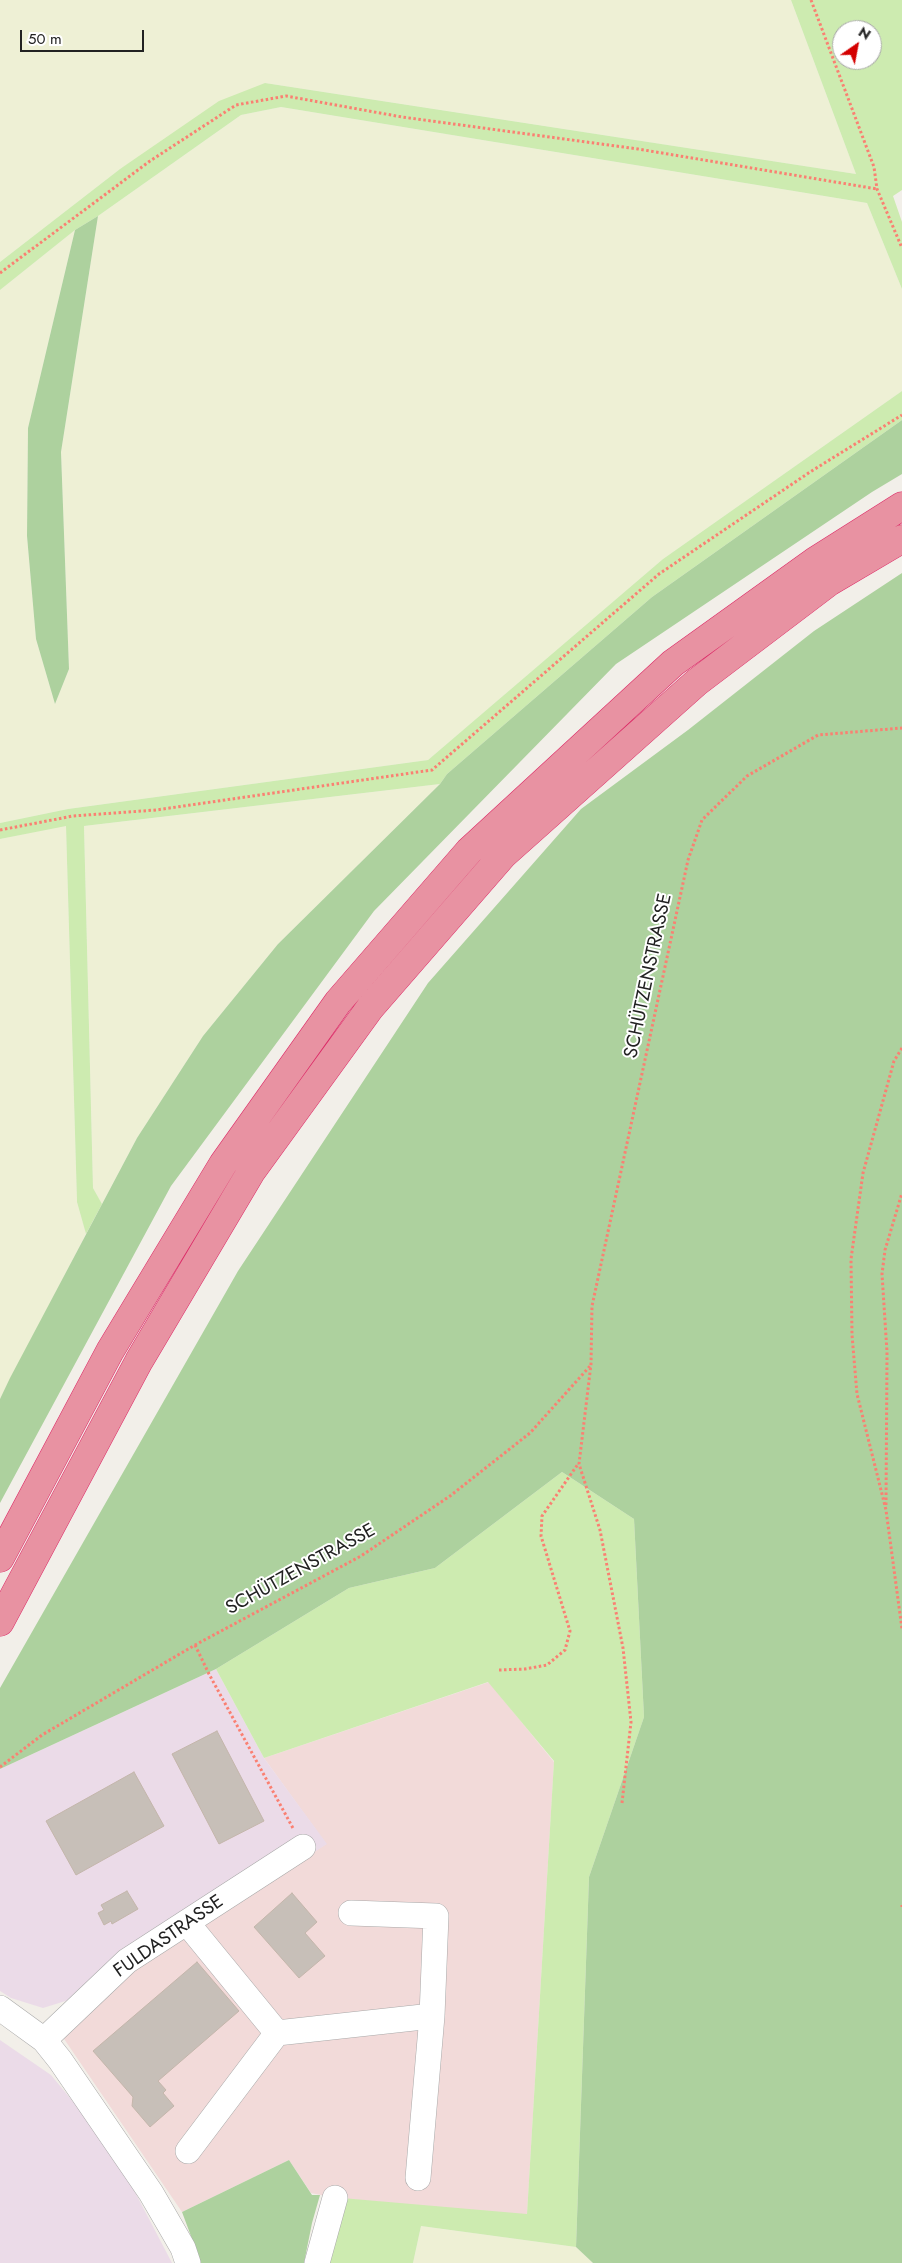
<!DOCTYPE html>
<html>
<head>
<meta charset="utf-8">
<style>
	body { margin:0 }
	#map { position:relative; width:902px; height:2263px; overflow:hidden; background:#f2efe9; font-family:Jost,sans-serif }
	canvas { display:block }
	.north { position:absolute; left:832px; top:20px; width:50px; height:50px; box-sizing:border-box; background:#fff; border:1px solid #a7a7a7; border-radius:50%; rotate:33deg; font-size:14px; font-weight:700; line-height:20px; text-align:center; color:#222 }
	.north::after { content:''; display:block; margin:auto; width:18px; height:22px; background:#d40000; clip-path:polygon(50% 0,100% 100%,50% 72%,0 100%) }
	.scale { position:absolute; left:20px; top:30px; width:124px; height:22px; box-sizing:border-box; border:2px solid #222; border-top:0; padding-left:6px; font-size:15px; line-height:18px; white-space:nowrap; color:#222; -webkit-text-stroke:4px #fff; paint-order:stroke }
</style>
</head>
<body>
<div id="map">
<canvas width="902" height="2263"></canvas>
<div class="north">N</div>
<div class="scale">50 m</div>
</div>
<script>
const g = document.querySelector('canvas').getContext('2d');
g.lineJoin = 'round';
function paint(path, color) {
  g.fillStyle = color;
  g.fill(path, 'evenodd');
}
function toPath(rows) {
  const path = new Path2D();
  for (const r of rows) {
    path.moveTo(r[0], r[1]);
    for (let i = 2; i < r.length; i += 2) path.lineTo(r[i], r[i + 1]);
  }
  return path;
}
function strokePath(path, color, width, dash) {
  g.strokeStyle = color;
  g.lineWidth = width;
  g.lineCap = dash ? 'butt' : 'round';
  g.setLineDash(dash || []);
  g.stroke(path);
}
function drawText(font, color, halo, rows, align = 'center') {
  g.font = font + ' Jost,sans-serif';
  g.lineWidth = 4;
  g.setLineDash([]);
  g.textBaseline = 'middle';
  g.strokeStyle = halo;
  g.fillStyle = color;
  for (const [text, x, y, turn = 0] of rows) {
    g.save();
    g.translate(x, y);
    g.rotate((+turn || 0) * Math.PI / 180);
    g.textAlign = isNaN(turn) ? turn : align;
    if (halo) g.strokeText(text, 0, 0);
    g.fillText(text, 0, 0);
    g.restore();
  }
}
const commercial = toPath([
	[489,1682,554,1762,527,2215,335,2198,311,2193,289,2160,182,2212,60,2033,144,1962,326,1844,264,1758]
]);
const industrial = toPath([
	[216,1669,264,1758,327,1844,196,1927,75,1998,43,2008,11,1998,0,1991,0,1769],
	[0,2040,51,2075,113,2150,172,2263,0,2263]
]);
const farmland = toPath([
	[0,0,791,0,856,174,265,83,120,169,0,262],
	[281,107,867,203,902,289,902,391,663,559,428,760,68,809,0,823,0,290,75,230,28,428,27,536,36,639,55,704,69,669,61,452,98,216,241,115],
	[440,784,278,944,203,1036,137,1138,102,1204,93,1188,84,826],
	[66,825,77,1202,86,1234,0,1399,0,839],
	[421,2226,576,2247,593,2263,413,2263]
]);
const grass = toPath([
	[791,0,902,0,902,190,893,196,902,222,902,289,867,203,281,107,241,115,98,216,75,230,0,290,0,262,120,169,219,101,265,83,856,174],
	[842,30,872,30,872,60,842,60],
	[902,391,902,420,652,597,447,774,440,784,84,826,93,1188,102,1204,86,1234,77,1202,66,826,0,839,0,823,68,809,428,760,663,559],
	[562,1472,634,1519,644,1717,589,1877,576,2247,421,2226,413,2263,327,2263,342,2198,527,2214,554,1761,488,1682,264,1758,216,1669,349,1588,435,1568]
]);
const forest = toPath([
	[98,216,61,452,69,669,55,704,36,639,27,536,28,428,75,230],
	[902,420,902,474,872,492,616,664,374,911,171,1186,0,1503,0,1399,10,1378,137,1138,203,1036,278,944,440,784,447,774,652,597],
	[902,573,902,2263,593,2263,576,2247,589,1877,644,1717,634,1519,562,1472,435,1568,349,1588,216,1669,0,1769,0,1688,238,1271,428,983,581,809,688,730,814,631],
	[289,2160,312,2195,320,2195,312,2223,304,2263,201,2263,182,2212]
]);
const building = toPath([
	[217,1731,264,1821,219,1844,172,1754,217,1731],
	[134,1772,164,1826,76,1875,46,1821,134,1772],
	[127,1891,138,1909,112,1924,111,1921,104,1925,98,1913,104,1910,101,1905,127,1891],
	[292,1893,317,1922,305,1933,325,1956,299,1978,254,1927,292,1893],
	[197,1962,239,2011,158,2081,166,2090,163,2093,174,2106,150,2127,132,2106,133,2097,93,2051,197,1962]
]);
const path = toPath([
	[811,0,874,167,877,189,902,248],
	[0,273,150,161,236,105,286,96,402,117,638,149,877,189],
	[0,830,73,816,156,810,432,770,659,574,810,472,902,415],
	[902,1048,894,1061,863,1173,851,1259,852,1335,857,1394,886,1510,902,1629],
	[886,1505,887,1352,882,1274,885,1250,902,1193],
	[195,1645,209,1674,294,1830],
	[499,1670,525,1669,547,1665,565,1650,570,1631,541,1536,542,1516,578,1464],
	[0,1767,42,1735,195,1645,361,1556,450,1496,530,1433,591,1365],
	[622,1803,631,1722,623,1648,600,1530,579,1464,591,1364,592,1306,688,860,702,820,747,776,818,735,902,728],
	[902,1907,902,1905]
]);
const minor = toPath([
	[351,1913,436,1916,432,2016],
	[187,1923,277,2033,188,2151],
	[0,2008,44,2040,60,2060,151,2193,183,2248,188,2263],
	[277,2033,432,2016,418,2178],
	[44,2040,127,1961,303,1847],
	[317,2263,335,2198]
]);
const highway = toPath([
	[0,1558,110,1351,223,1164,338,1002,469,851,673,663,815,561,902,506],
	[0,1622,139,1361,251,1172,370,1008,503,855,697,682,829,582,902,539]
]);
const streetNames = [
	["SCHÜTZENSTRASSE",649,976,-78],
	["SCHÜTZENSTRASSE",301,1570,-29],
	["FULDASTRASSE",169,1937,-35]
];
paint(commercial, '#f2dad9');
paint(industrial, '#ebdbe8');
paint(farmland, '#eef0d5');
paint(grass, '#cdebb0');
paint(forest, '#add19e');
paint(building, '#c7bfb8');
strokePath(building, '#c4b6ab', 1);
strokePath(minor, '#a9a9a9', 26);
strokePath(highway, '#dc2a67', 29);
strokePath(path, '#fa8072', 3, [2.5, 2.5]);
strokePath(minor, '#fff', 25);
strokePath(highway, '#e892a2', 28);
drawText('19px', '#222', '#fff', streetNames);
</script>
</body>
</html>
